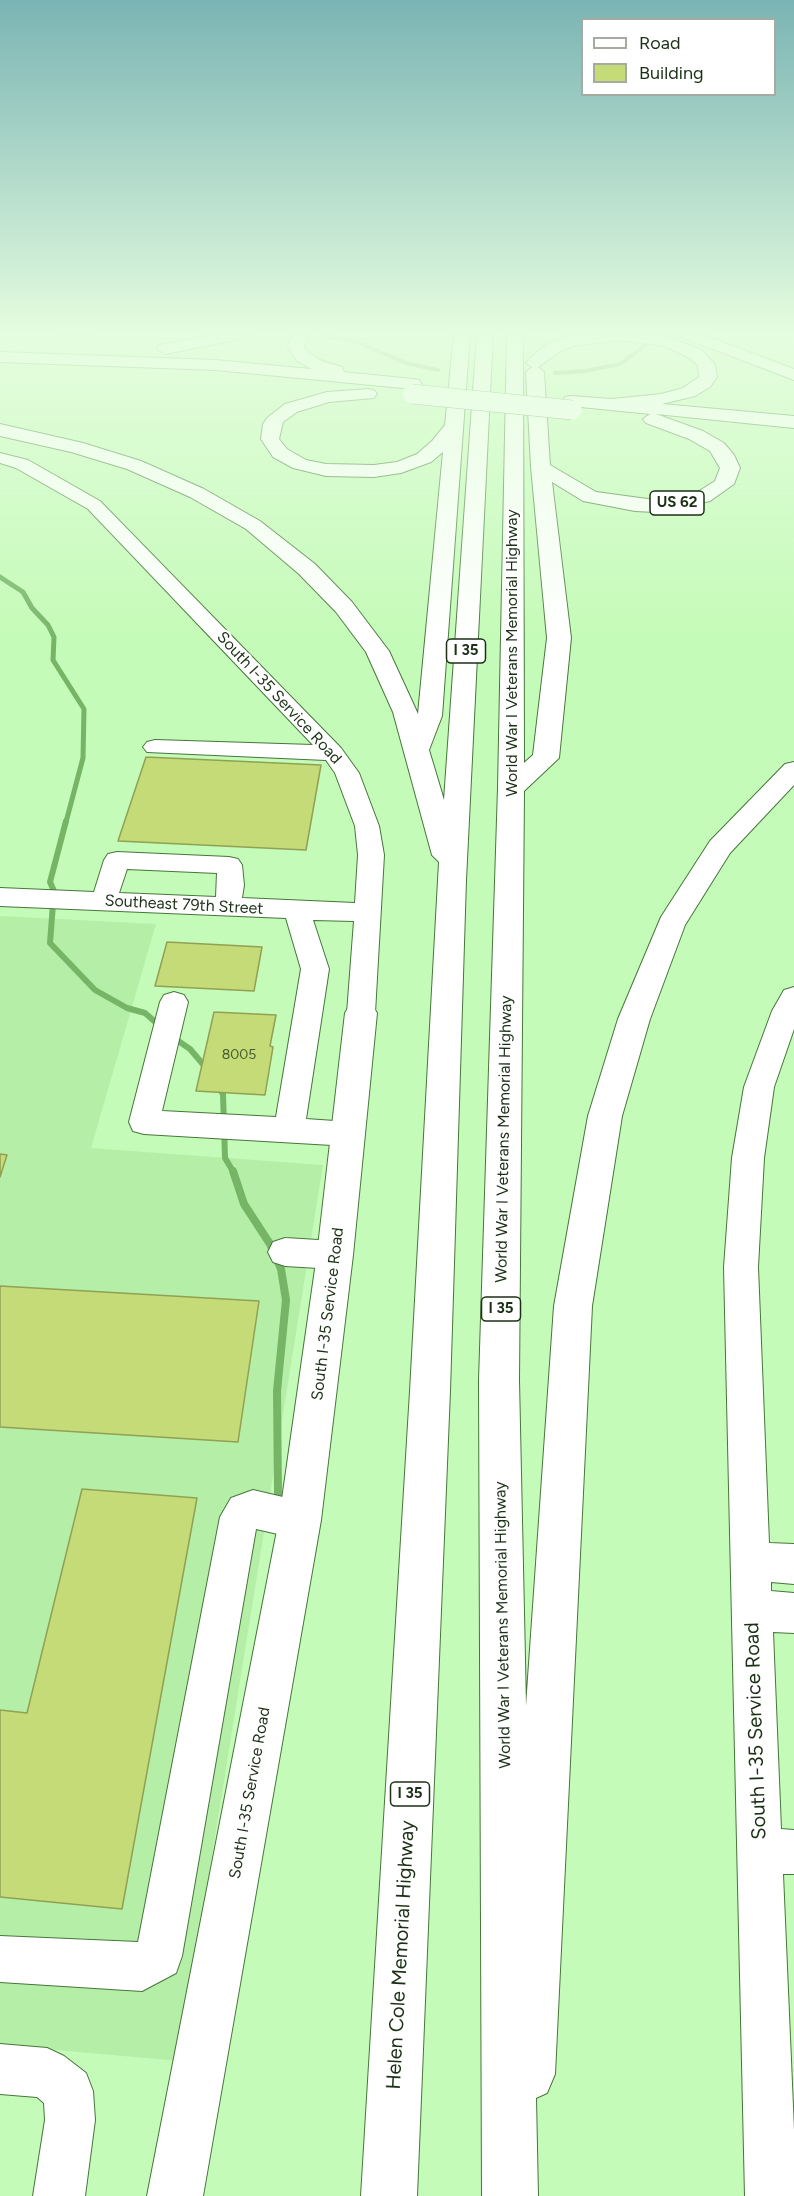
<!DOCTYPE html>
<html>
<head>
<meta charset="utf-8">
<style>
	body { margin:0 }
	#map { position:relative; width:794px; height:2196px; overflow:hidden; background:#c5fbb8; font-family:Figtree,sans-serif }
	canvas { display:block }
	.legend { position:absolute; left:581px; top:18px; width:195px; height:78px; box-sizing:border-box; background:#fff; border:2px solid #a4aca2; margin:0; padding:8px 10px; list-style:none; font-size:18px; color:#1b3016 }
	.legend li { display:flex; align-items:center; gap:12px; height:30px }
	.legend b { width:30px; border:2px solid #a4aca2 }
</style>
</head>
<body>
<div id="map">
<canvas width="794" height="2196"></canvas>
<ul class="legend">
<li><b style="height:8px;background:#fff"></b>Road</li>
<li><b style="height:16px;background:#c5db77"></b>Building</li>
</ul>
</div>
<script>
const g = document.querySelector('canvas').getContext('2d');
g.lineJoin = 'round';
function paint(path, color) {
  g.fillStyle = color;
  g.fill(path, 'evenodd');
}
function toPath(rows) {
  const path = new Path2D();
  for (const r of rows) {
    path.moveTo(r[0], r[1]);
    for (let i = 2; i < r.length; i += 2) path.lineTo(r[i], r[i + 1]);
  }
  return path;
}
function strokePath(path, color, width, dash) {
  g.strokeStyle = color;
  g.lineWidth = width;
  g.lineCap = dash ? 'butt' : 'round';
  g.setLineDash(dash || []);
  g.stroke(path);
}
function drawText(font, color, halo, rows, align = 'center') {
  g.font = font + ' Figtree,sans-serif';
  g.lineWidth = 4.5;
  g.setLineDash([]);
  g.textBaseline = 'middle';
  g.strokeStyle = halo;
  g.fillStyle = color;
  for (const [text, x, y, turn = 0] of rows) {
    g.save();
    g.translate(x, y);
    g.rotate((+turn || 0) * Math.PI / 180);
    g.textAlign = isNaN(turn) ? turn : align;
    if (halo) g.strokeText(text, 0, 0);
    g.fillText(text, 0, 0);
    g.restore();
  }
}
const built = toPath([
	[0,916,156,924,91,1148,323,1165,179,2061,0,2045]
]);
const streamFar3 = toPath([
	[64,334,90,334],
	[326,337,355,341,406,363,438,370],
	[555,373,585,371,620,364,646,345]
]);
const streamFar2 = toPath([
	[0,577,23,592,32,608,48,625,54,637,53,660,84,709,83,758,66,822]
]);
const streamFar1 = toPath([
	[66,821,50,882,54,891,50,943,95,990,127,1008,145,1013,161,1027],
	[171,1036,190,1049,207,1069],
	[217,1086,223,1094,225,1158,234,1173]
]);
const stream = toPath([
	[233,1171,244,1204,270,1244,281,1269,286,1300,277,1391,278,1495]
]);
const building = toPath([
	[146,757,321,765,306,850,118,841,146,757],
	[167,942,262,947,254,991,155,986,167,942],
	[214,1012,276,1015,270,1046,273,1047,265,1095,196,1091,214,1012],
	[0,1154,7,1155,0,1177,0,1154],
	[0,1286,259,1301,238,1442,0,1427,0,1286],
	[82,1489,197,1498,122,1909,0,1897,0,1710,27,1713,82,1489]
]);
const minor = toPath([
	[0,453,28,460,100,501,341,748,359,773,379,826,384,855,375,1013,371,1020,361,1024,351,1020,347,1013,354,921,313,920,329,969,306,1119,349,1122,360,1125,364,1134,360,1143,349,1146,144,1134,133,1131,129,1122,160,1002,164,995,174,992,184,995,188,1002,162,1111,276,1117,301,969,286,918,0,906,0,888,94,892,104,860,108,854,117,852,229,857,238,859,242,865,244,885,242,898,355,903,358,855,355,826,335,773,326,760,147,752,143,747,147,742,155,740,313,745,88,509,16,468,0,463,0,453],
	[127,869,217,873,216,897,119,893,127,869],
	[794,987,794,1029,774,1087,764,1158,758,1267,769,1543,794,1544,794,1584,771,1582,771,1591,794,1593,794,1633,773,1632,781,1829,794,1830,794,1874,783,1874,794,2130,794,2196,745,2196,724,1267,732,1158,744,1087,772,1011,784,990,794,987],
	[285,1238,335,1241,347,1245,352,1255,347,1265,335,1269,285,1266,273,1262,268,1252,273,1242,285,1238],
	[253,1490,300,1501,314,1506,319,1520,314,1534,300,1539,256,1529,182,1956,176,1973,142,1991,0,1982,0,1936,138,1942,220,1517,231,1498,253,1490],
	[0,2044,47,2048,64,2056,86,2073,93,2091,95,2120,85,2196,33,2196,45,2120,44,2103,37,2097,0,2094,0,2044]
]);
const major = toPath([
	[361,1001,372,1005,377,1013,353,1255,321,1520,203,2196,147,2196,279,1520,317,1255,345,1013,350,1005,361,1001]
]);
const highway = toPath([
	[217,334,249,334,241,339,165,354,157,349,159,345,217,334],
	[292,334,308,334,304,347,309,353,322,361,342,367,344,372,413,379,419,380,422,384,419,388,413,389,215,370,0,362,0,352,215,360,311,369,297,361,288,347,292,334],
	[454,334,470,334,442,716,429,750,444,800,477,334,493,334,466,880,450,1391,417,2196,361,2196,410,1391,439,862,432,855,393,712,366,652,336,612,299,574,246,529,190,497,127,469,71,452,0,436,0,424,83,443,141,461,204,489,260,521,315,564,352,602,389,651,418,714,443,452,431,462,401,473,374,477,326,476,293,468,273,457,261,439,263,424,267,418,285,404,327,392,368,389,374,390,377,394,374,398,329,402,297,412,283,422,279,439,287,449,306,460,326,464,374,465,397,462,417,454,432,441,445,425,454,334],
	[507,334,523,334,524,763,533,755,547,638,531,467,526,372,532,367,526,363,529,359,547,344,570,336,645,334,668,337,702,350,715,365,717,377,710,387,695,396,662,404,794,416,794,428,656,414,703,431,724,443,734,455,740,468,734,484,710,501,655,512,635,511,583,501,552,482,571,638,559,758,524,791,519,1380,526,1706,554,1306,588,1116,618,1019,661,917,710,841,785,764,794,762,794,785,730,853,685,925,650,1019,622,1116,592,1306,555,2074,547,2093,536,2098,538,2196,482,2196,479,1380,498,788,507,334],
	[618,340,664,346,690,358,698,366,699,377,683,388,661,394,612,399,571,396,565,397,562,401,565,405,571,406,650,414,643,419,646,423,689,439,710,451,720,468,715,481,696,493,655,500,596,492,550,465,544,372,538,367,559,352,573,346,618,340],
	[679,334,701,334,794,369,794,380,681,337,679,334]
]);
const highwayBridge = toPath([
	[412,394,572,410]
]);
const numberNames = [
	["8005",239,1055]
];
const shields = [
	[677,503,54],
	[466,651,39],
	[501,1309,39],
	[410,1794,39]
];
const shieldNames = [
	["US 62",677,503],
	["I 35",466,651],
	["I 35",501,1309],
	["I 35",410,1794]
];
const streetNames = [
	["World War I Veterans Memorial Highway",512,653,-90],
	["South I-35 Service Road",279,698,47],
	["Southeast 79th Street",184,905,3],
	["World War I Veterans Memorial Highway",504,1139,-89],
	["South I-35 Service Road",328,1314,-83],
	["World War I Veterans Memorial Highway",503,1625,-91],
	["South I-35 Service Road",250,1793,-80]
];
const nearStreetnames = [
	["South I-35 Service Road",756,1731,-92],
	["Helen Cole Memorial Highway",401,1955,-87]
];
paint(built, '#b5efa7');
strokePath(streamFar3, '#76b566', 4);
strokePath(streamFar2, '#76b566', 5);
strokePath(streamFar1, '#76b566', 6);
strokePath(stream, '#76b566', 8);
paint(building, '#c5db77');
strokePath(building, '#90a154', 1.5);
strokePath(minor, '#46763a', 2);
strokePath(major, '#46763a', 2);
strokePath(highway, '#46763a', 2);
paint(minor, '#fff');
paint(major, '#fff');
paint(highway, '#fff');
strokePath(highwayBridge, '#46763a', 20, []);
strokePath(highwayBridge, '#fff', 19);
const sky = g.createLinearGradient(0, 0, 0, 641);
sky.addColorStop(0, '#7ab4b4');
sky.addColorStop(0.52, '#e5fddf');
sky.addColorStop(1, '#e5fddf00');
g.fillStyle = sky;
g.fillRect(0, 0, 794, 641);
drawText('14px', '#465b2e', null, numberNames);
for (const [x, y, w] of shields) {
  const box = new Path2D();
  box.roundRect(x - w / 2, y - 12, w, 24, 4.5);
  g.fillStyle = '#fff';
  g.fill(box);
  strokePath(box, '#1b3016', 1.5);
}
drawText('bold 15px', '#1b3016', null, shieldNames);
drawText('16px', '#1b3016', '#fff', streetNames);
drawText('20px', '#1b3016', '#fff', nearStreetnames);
</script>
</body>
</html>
